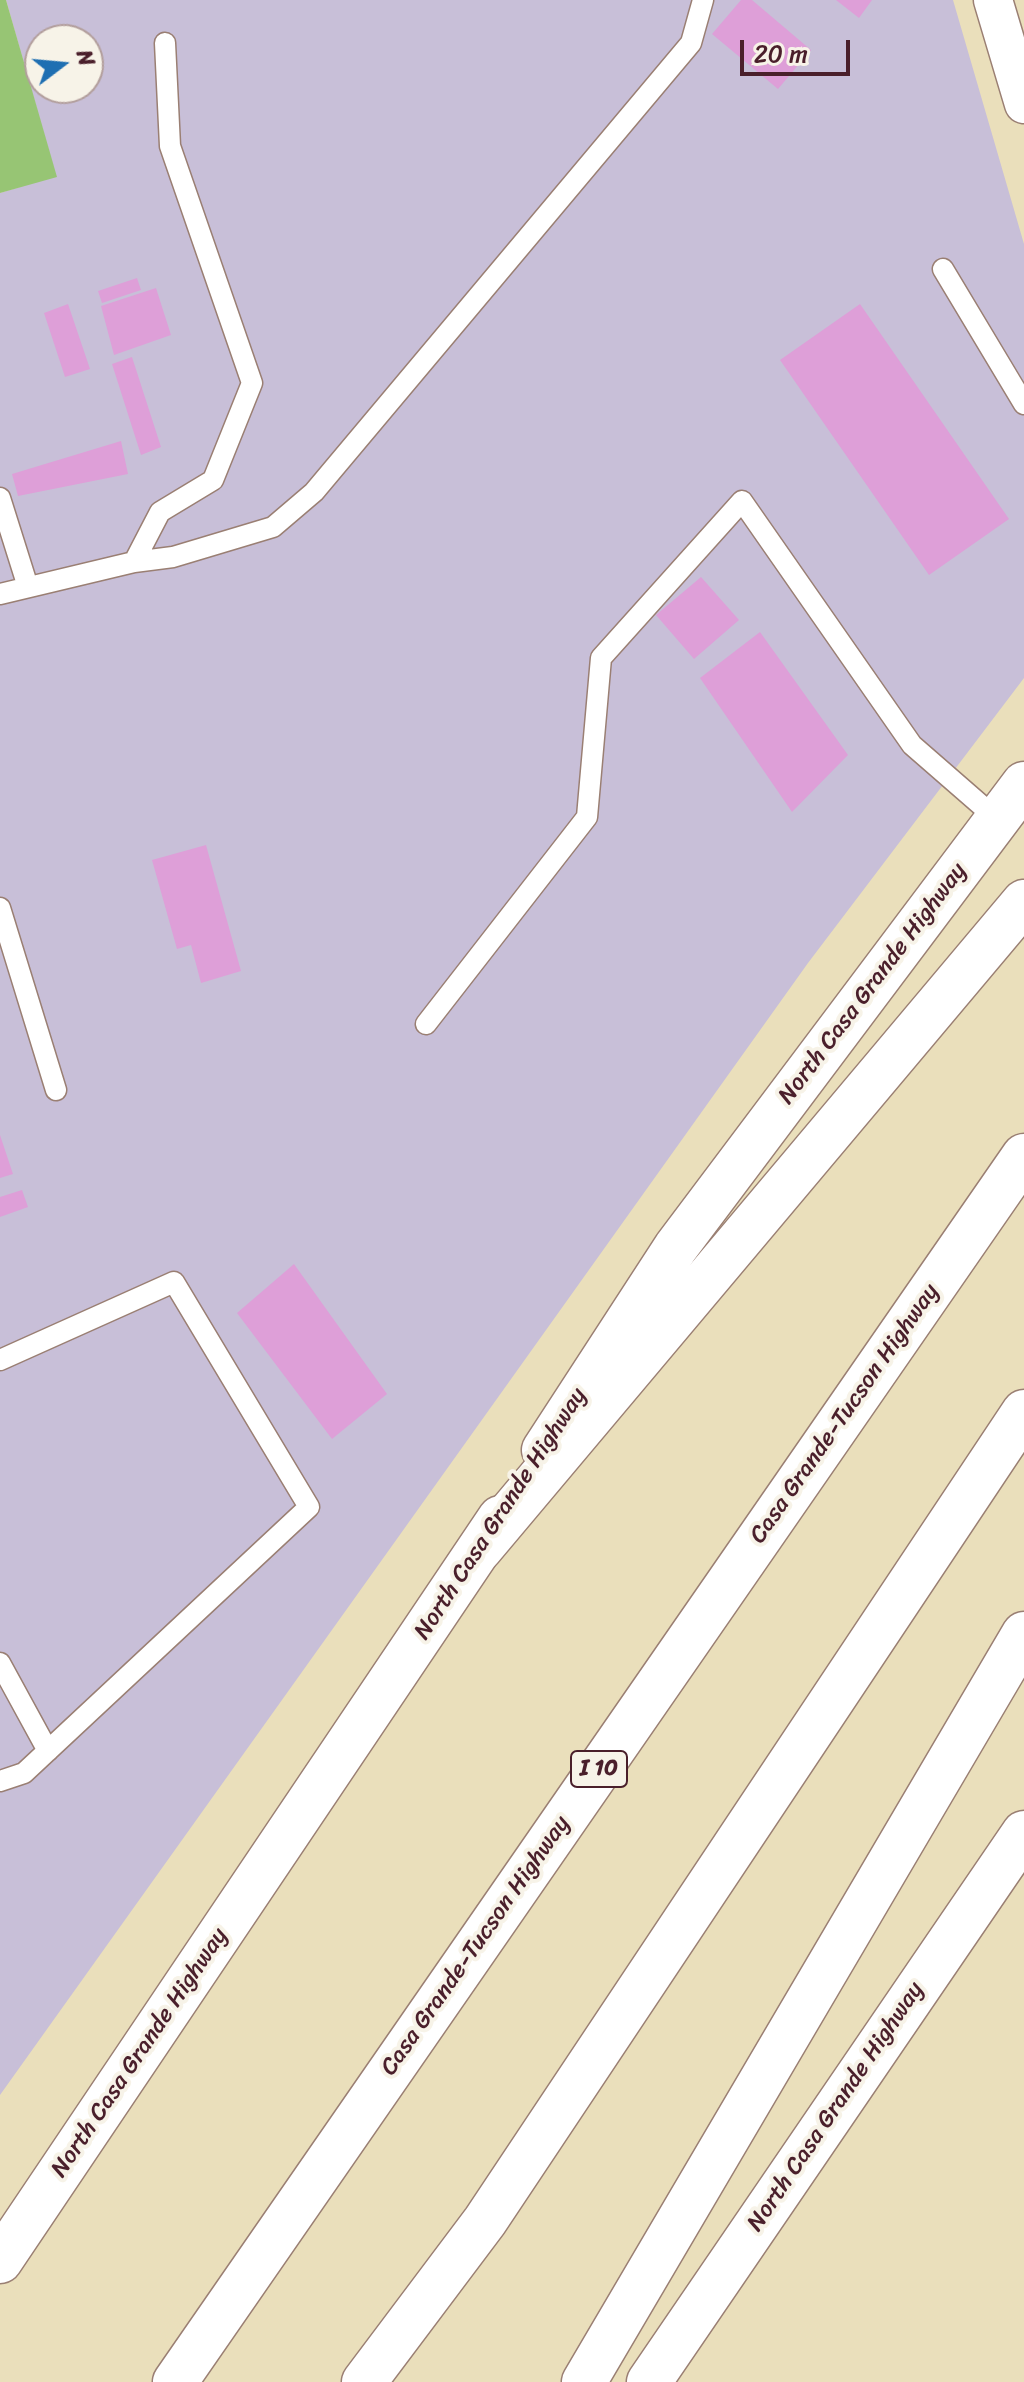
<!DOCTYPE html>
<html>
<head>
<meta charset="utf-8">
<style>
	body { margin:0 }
	#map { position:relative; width:1024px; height:2382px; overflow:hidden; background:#eadfbb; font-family:Sriracha,sans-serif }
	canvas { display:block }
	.north { position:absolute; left:24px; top:24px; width:80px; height:80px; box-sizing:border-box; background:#f7f3e8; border:2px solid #b29e9c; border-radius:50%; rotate:74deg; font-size:22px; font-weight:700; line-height:32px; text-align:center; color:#4a1f2b }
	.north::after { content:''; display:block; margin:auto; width:28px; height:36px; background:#1f6fb2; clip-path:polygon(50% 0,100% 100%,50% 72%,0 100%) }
	.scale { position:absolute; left:740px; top:40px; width:110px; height:36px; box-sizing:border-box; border:4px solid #4a1f2b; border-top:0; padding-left:10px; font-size:24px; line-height:28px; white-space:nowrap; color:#4a1f2b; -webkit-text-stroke:6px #f7f3e8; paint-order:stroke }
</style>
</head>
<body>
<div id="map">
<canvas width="1024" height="2382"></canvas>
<div class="north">N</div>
<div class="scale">20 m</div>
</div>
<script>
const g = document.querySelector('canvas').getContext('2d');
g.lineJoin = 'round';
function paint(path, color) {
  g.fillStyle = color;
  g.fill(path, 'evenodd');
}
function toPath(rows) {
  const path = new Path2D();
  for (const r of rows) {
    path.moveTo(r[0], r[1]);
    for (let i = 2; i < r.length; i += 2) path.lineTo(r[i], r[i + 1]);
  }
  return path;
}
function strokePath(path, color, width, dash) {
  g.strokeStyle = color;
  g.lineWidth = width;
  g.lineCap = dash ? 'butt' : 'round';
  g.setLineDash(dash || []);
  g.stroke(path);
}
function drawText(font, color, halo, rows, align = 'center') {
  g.font = font + ' Sriracha,sans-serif';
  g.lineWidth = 8;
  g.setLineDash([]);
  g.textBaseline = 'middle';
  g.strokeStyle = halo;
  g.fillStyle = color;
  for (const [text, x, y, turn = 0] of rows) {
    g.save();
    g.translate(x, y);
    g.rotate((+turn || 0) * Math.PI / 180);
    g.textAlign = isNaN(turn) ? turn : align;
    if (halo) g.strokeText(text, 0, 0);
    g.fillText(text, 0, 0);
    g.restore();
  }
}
const industrial = toPath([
	[6,0,953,0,1024,244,1024,678,808,963,0,2095,0,193,56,176],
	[40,40,88,40,88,88,40,88]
]);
const green = toPath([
	[0,0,6,0,57,177,0,193]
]);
const building = toPath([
	[741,0,752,0,811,50,778,89,712,34],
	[836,0,872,0,859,18],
	[137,278,141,290,102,303,98,291],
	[156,288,171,335,114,355,101,306],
	[68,304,90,369,65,377,44,313],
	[860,304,1009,519,929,575,780,360],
	[132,357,161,447,141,455,112,364],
	[121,441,128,474,18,496,12,474],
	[701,577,739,620,694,659,656,615],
	[760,632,848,755,792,812,700,678],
	[206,845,241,971,201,983,191,945,177,949,152,860],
	[0,1135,13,1174,0,1178],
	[22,1190,28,1207,0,1217,0,1197],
	[294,1264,387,1394,332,1439,237,1313]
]);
const lane = toPath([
	[943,269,1024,404],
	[0,498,28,587],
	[134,562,160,512,213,480,252,383,170,146,165,43],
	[0,594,134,562,173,557,273,527,314,492,691,43,703,0],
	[0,908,56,1090],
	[426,1024,587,817,601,658,742,501,912,745,997,819],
	[0,1360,174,1282,309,1507,24,1773,0,1781],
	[0,1663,48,1751]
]);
const street = toPath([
	[993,0,1024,104]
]);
const secondary = toPath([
	[544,1450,676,1247,1024,784],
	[0,2261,500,1518],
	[649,2382,1024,1833]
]);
const highway = toPath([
	[480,1549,1024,902],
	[175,2382,1024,1156],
	[364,2382,485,2221,1024,1412],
	[584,2382,1024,1634]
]);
const shields = [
	[599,1769,56]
];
const shieldNames = [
	["I 10",599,1769]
];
const streetNames = [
	["North Casa Grande Highway",873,984,-53],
	["Casa Grande-Tucson Highway",845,1414,-55],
	["North Casa Grande Highway",501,1514,-57],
	["Casa Grande-Tucson Highway",476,1946,-55],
	["North Casa Grande Highway",140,2053,-56],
	["North Casa Grande Highway",836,2107,-56]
];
paint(industrial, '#c8bfd8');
paint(green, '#97c574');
paint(building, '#de9fd8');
strokePath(lane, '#9a7f73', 23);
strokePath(street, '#9a7f73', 41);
strokePath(secondary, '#9a7f73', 47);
strokePath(highway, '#9a7f73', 47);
strokePath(lane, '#fff', 20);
strokePath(street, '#fff', 38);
strokePath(secondary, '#fff', 44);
strokePath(highway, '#fff', 44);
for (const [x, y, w] of shields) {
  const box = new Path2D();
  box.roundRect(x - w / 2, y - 18, w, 36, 6);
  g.fillStyle = '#f7f3e8';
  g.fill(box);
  strokePath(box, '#4a1f2b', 2);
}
drawText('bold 22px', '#4a1f2b', null, shieldNames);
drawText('24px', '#4a1f2b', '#f7f3e8', streetNames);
</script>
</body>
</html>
